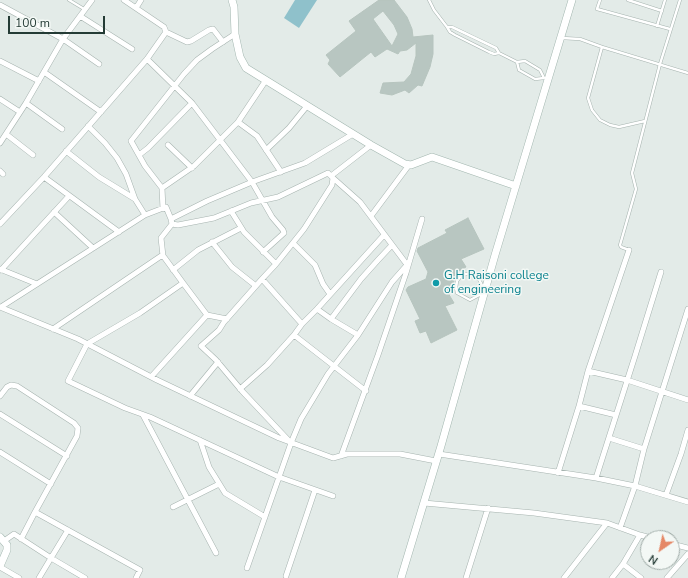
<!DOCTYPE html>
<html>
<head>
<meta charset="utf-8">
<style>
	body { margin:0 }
	#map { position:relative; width:688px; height:578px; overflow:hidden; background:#e3ebe8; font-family:"Nunito Sans",sans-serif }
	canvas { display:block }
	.north { position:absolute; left:640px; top:530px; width:40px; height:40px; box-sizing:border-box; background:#f3f8f5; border:1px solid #a0aca8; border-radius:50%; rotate:214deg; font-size:11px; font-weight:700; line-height:16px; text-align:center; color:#243b35 }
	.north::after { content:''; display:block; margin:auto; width:14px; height:18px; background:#e58866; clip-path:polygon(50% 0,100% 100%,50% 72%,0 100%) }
	.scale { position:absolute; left:8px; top:16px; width:97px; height:18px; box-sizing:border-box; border:2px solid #243b35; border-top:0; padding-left:5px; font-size:12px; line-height:14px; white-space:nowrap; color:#243b35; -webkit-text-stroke:3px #f3f8f5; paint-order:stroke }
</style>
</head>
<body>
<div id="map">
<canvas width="688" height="578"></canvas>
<div class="north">N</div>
<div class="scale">100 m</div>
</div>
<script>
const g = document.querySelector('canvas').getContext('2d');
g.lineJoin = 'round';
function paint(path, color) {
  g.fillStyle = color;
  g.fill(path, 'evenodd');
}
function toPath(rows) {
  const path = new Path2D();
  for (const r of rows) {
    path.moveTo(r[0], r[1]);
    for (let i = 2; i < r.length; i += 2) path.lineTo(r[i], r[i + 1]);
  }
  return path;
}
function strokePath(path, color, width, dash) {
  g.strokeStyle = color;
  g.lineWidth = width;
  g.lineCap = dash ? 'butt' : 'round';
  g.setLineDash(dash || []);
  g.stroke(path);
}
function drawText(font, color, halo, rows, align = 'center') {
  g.font = font + ' "Nunito Sans",sans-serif';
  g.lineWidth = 3;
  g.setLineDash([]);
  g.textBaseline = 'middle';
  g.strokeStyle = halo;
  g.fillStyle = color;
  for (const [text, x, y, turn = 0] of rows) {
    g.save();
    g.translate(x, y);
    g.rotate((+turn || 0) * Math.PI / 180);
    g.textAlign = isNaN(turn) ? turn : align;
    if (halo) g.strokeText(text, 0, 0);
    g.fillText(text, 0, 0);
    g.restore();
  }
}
const water = toPath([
	[295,0,317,0,299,28,284,18]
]);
const building = toPath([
	[379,0,394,0,407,17,412,29,413,37,433,35,433,54,430,67,422,86,418,85,409,93,405,90,392,95,380,93,383,83,404,82,411,74,416,56,416,43,407,50,400,51,398,54,387,49,375,57,371,52,340,77,328,64,330,60,326,55,356,31,349,21,379,0],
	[383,11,394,25,398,34,392,46,373,19,383,11],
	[468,218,484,249,461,259,466,267,455,273,457,277,454,280,453,290,448,293,454,303,445,306,457,330,431,343,426,331,420,333,415,321,420,319,406,290,408,287,426,279,428,272,417,251,418,248,447,233,445,230,468,218]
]);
const lane = toPath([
	[69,0,84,9],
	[429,0,434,10,447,27],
	[600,0,597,9,670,29],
	[628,0,662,11],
	[657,26,665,0],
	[562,38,580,39,602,47,688,73],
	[602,47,588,98,592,110,600,120,610,125,619,127,645,121],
	[499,53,496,48,452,27,447,27,450,32,455,35,489,52,494,54,499,53,517,62],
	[525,61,540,70,544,78,535,79,519,70,517,62,525,61],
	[629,250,621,247,620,245,636,189,632,173,660,64,680,0],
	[466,274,472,274,478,277,485,292,470,300,457,293,456,288,457,281,461,276,466,274]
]);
const street = toPath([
	[0,5,63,39,99,64],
	[136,8,141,0],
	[80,16,132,49],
	[166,32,187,42,191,41,209,30,213,29,223,42],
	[147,59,192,103,252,182,272,217,283,230,284,233,263,252],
	[0,61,39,81],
	[44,72,101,112],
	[0,99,20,112],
	[26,103,62,129],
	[238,122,257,136,281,172],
	[88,126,105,143,117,158,126,174,135,199],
	[6,134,33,155],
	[0,143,26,103,63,39,92,0],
	[168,145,192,168],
	[266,150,289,128,307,106],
	[139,155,148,148,192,103],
	[0,171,3,174],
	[331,176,371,145],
	[44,177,119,232],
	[333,178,360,202,408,266],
	[162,188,145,166,131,141,184,74,197,60,212,49,235,34],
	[163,209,162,188,194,166,238,122,266,80],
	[231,211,244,232,276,264],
	[54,212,93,248],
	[145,215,166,207,171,219,172,224,178,225,214,218,251,203,278,197,328,173,333,178,332,185,304,229,276,264,262,279],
	[371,216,409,165],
	[171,219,207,201,252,182,305,163,353,134],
	[0,224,44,177,147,59,166,32,164,27,124,0],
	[212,242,232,267,256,286],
	[293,243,315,265,323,284,330,294],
	[629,250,588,371,627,380,688,400],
	[163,256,161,238,172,224],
	[0,269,37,284],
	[1,270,69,196],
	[173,270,198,250,241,228],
	[0,307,78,339,157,380,279,438,333,458,347,454,400,454,436,461],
	[1,307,145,215,135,199,99,177,66,151],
	[317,309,384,235],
	[207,315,227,319],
	[53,329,161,256,164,257,183,283],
	[294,335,302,324],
	[358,335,392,282,407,265],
	[588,371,579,406,616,415],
	[151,377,207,315,183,283,140,313,87,344,68,381,125,408,150,417,279,477,333,496],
	[240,389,267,365,294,335,366,391],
	[0,396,7,387,11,385,17,386,74,423,78,428,77,436,35,512],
	[190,396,218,362],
	[0,414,67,456],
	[143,415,216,553],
	[609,438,644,449],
	[200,440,209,467,225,493,265,517],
	[291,443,301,419,328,374,358,335,331,319,361,279,378,260,392,245],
	[0,452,51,484],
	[439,454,596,478,635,486,688,502],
	[341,456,378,355,406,273,422,219],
	[558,473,579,406],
	[596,478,635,356,661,272],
	[666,495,681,454,688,430],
	[424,503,534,513,607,523],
	[173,507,219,484],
	[620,528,635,486,644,449,688,309],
	[68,530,51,558,85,578],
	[21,539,35,512,140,570,136,578],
	[4,541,14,534,51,558,39,578],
	[672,544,688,548],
	[623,564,641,578],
	[0,567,19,578],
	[247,568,291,443,242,391,216,360,201,346,219,330,224,322,262,279,302,324,317,309,331,319],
	[286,576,315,490],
	[466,578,488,508],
	[564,578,607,523,640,535],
	[612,578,623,564,640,535,651,538],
	[667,578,688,554]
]);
const secondary = toPath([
	[232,0,234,7,235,34,240,57,246,68,371,145,405,164,411,165,432,157,516,186],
	[0,537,7,545,7,550,0,566],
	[401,578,441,446,495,255,572,0]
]);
const markers = [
	[436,283,4,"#0f9aa8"]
];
const cultureNames = [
	["G.H Raisoni college",444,276],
	["of engineering",444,290]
];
paint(water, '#8fc1cb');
paint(building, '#b8c6c1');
strokePath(building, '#b6c4be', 1);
strokePath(lane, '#a6b3af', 3.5);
strokePath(street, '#a6b3af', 6);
strokePath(secondary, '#a2b6af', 8);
strokePath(lane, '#fff', 2.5);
strokePath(street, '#fff', 5);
strokePath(secondary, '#fff', 7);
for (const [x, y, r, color] of markers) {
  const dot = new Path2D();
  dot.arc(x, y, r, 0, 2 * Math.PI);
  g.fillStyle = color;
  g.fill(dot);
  strokePath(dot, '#f3f8f5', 1.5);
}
drawText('12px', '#0d838f', '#f3f8f5', cultureNames, 'left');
</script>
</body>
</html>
